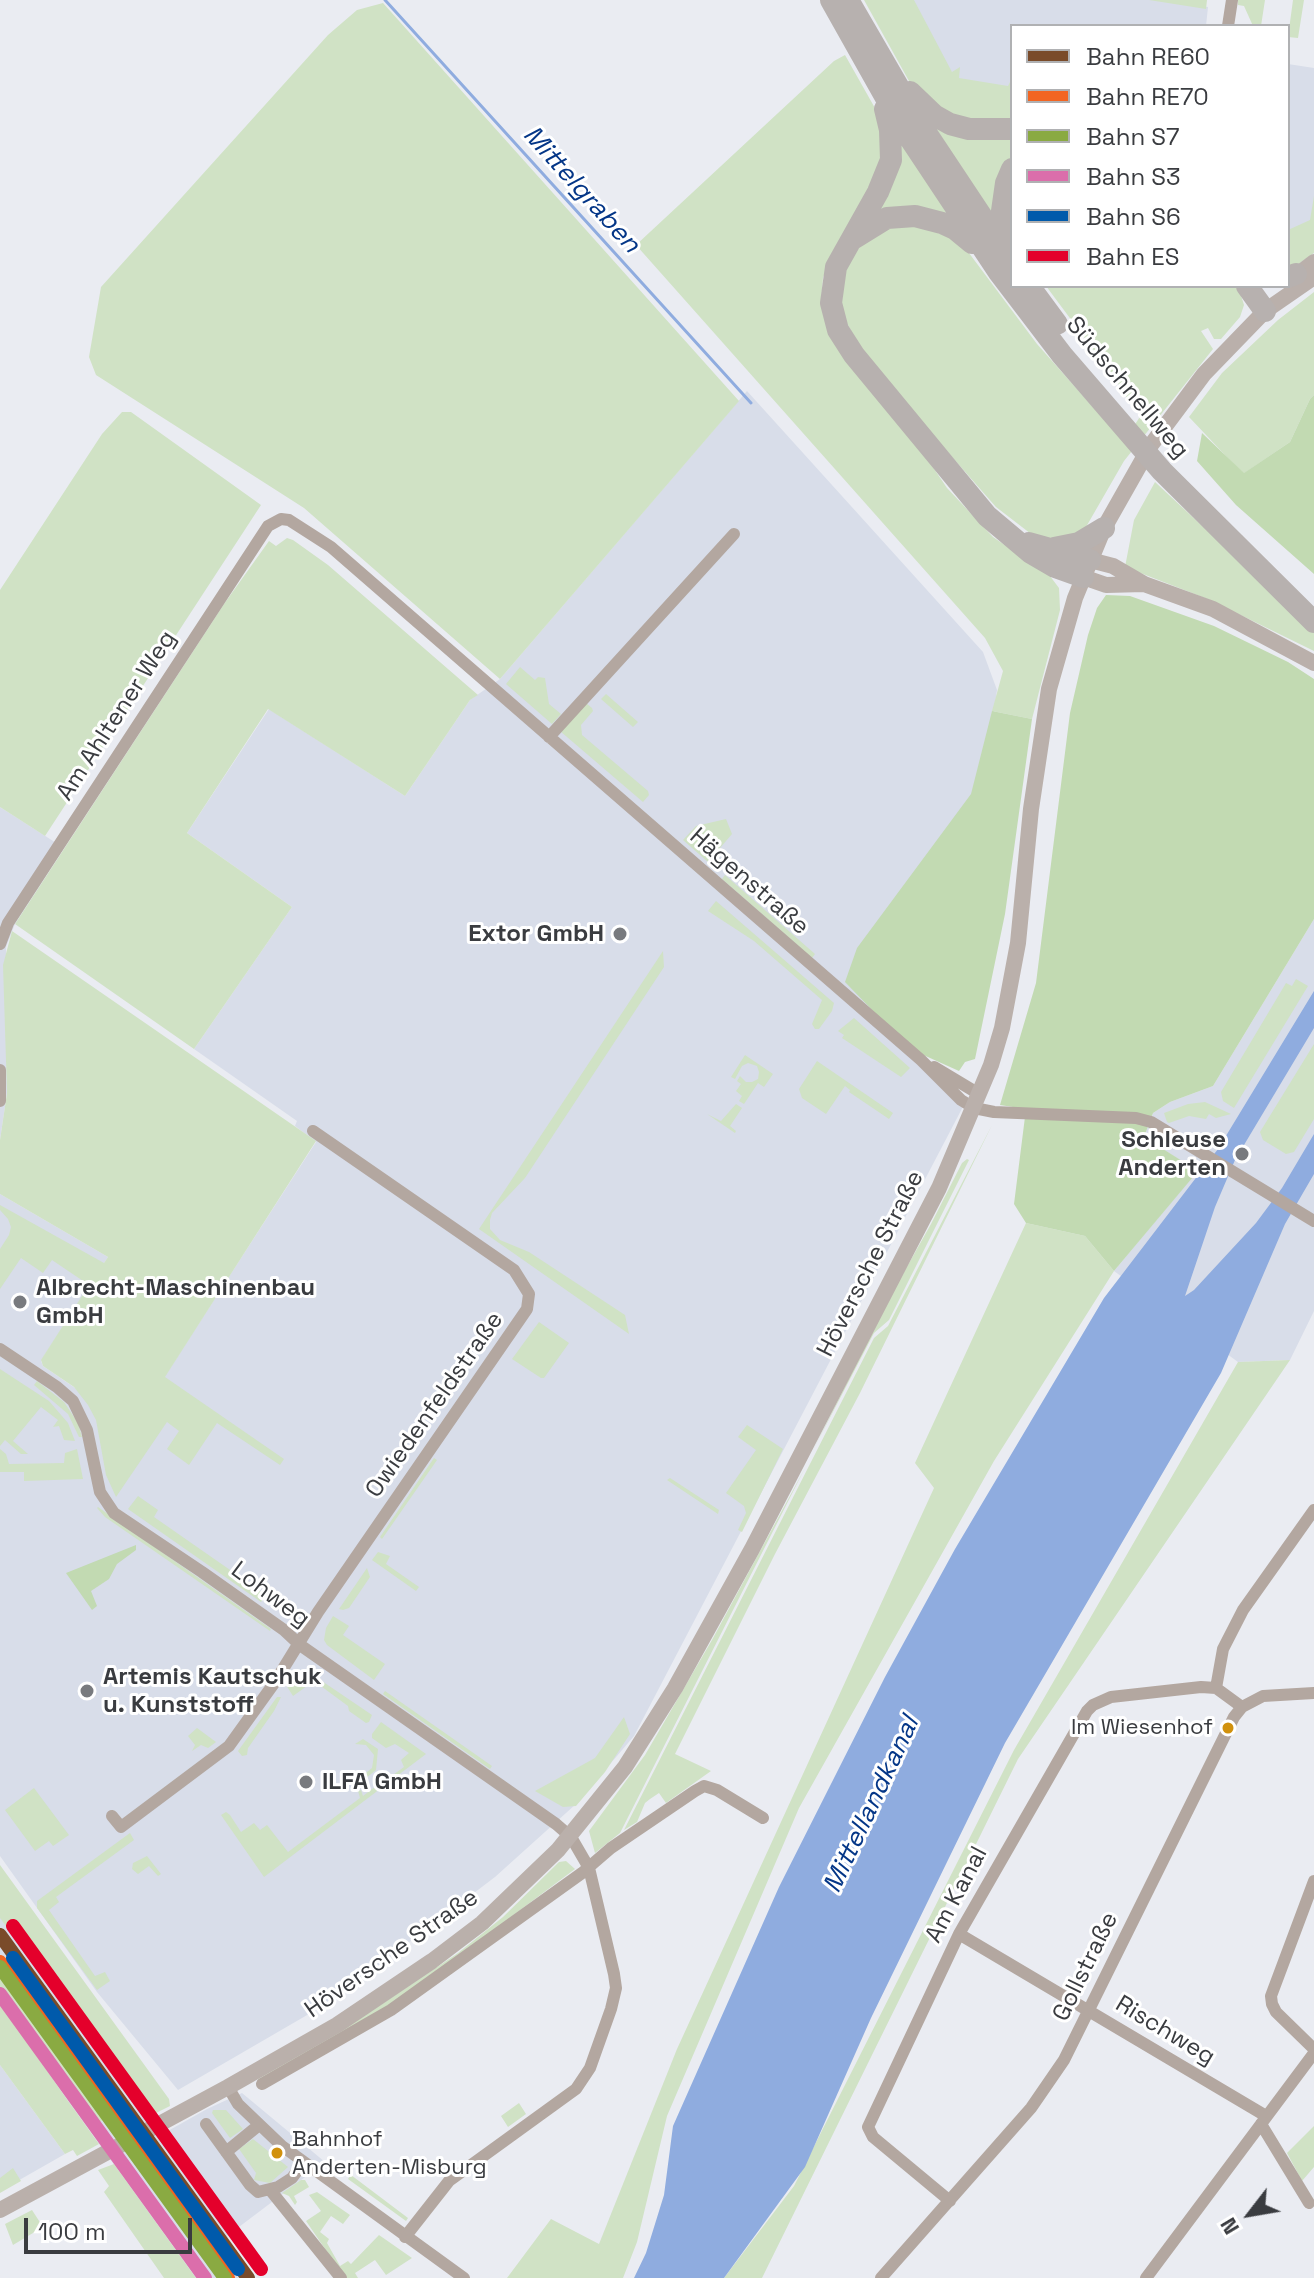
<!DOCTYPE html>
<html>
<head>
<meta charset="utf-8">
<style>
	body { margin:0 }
	#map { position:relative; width:1314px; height:2278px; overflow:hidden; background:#eaecf2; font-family:"Space Grotesk",sans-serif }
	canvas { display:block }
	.legend { position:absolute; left:1010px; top:24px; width:280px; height:264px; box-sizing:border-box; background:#fff; border:2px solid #b0b1b3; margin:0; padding:10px 14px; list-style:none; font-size:24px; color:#3a3c40 }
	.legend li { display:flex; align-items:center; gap:16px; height:40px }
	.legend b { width:40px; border:2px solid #b0b1b3 }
	.north { position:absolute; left:1210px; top:2174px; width:80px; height:80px; -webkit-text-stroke:6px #fff; paint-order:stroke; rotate:239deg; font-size:22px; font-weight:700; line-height:32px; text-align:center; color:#3a3c40 }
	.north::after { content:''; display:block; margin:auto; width:28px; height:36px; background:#3a3c40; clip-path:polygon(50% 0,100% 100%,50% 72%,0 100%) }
	.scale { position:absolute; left:24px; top:2218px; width:168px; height:36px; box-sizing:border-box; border:4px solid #3a3c40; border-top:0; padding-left:10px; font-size:24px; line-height:28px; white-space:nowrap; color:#3a3c40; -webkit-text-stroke:6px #fff; paint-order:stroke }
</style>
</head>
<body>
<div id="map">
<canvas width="1314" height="2278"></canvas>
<ul class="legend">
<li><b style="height:10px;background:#7a4b2a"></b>Bahn RE60</li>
<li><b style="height:10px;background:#f26522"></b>Bahn RE70</li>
<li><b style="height:10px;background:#8aaa42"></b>Bahn S7</li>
<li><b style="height:10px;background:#db6eab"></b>Bahn S3</li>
<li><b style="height:10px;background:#005aab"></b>Bahn S6</li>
<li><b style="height:10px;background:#e4002b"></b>Bahn ES</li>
</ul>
<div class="north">N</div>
<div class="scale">100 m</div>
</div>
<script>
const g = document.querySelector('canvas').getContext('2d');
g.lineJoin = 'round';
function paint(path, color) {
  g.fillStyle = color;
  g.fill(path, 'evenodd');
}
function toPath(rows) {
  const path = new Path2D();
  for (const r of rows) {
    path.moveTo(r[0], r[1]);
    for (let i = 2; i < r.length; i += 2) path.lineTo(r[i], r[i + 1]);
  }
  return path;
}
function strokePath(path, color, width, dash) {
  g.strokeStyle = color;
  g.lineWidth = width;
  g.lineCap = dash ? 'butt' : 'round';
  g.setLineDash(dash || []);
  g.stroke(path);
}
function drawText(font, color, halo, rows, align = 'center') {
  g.font = font + ' "Space Grotesk",sans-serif';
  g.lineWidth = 6;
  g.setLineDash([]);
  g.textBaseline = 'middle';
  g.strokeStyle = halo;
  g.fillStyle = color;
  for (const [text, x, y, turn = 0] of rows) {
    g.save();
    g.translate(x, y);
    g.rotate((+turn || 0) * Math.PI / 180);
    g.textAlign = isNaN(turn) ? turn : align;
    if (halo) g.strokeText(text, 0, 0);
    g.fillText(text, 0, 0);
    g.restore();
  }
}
const built = toPath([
	[899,0,1202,0,1202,6,1208,7,1206,26,1012,26,1012,98,974,102],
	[1288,64,1314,68,1314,253,1288,271],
	[747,391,983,652,997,690,969,893,923,1062,967,1099,634,1736,576,1804,495,1877,333,2000,178,2090,97,1992,0,1856,0,1194,108,1257,41,1361,43,1366,132,1427,316,1142,295,1126,297,1121,194,1049,292,907,187,833,269,709,405,796,470,700,500,679],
	[0,807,64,848,15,924,6,947,7,1093,0,1140],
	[1314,919,1314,1311,1290,1360,1238,1362,1114,1271,1197,1171,1144,1137,1153,1113,1170,1102,1213,1086],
	[0,1917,159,2136,207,2109,242,2093,325,2162,227,2236,255,2278,196,2278,66,2098,0,2002],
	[0,2065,65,2154,0,2191]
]);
const green = toPath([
	[864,0,914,0,952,72,960,67,959,78,1008,86,1012,78,1012,123,967,123,924,100,909,81],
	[1149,0,1207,0,1206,9],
	[1238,0,1265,0,1261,26,1253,26,1244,6,1238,5],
	[1293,0,1304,0,1298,38,1288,37],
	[383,3,739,401,500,679,304,508,96,375,89,357,101,287,328,35,357,10],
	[845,55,880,117,886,156,830,258,823,278,821,301,947,488,993,537,1050,576,1059,588,1060,610,1032,719,992,711,1003,671,985,638,636,245,834,61],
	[932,122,1012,133,1012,159,997,224],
	[903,139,949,210,940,217,868,215],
	[1314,196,1314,253,1288,271,1288,230,1310,220],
	[906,221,960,241,1037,344,1124,442,1141,415,1136,412,1113,376,1046,286,1238,286,1244,305,1240,317,1221,339,1214,339,1208,328,1201,331,1213,349,1124,461,1086,527,1066,540,1035,537,996,507,866,359,841,312,845,266,867,237],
	[1314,292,1314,395,1310,399,1290,442,1243,474,1189,417,1222,373,1278,320],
	[122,412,131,412,261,505,45,836,0,807,0,590,102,434],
	[1155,482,1314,630,1314,651,1210,600,1125,567,1134,520],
	[287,538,293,540,328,565,478,695,470,700,405,796,268,709,187,833,292,907,194,1049,15,924,224,604,269,541,276,546],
	[520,667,535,680,538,677,545,678,549,704,561,714,552,724,506,684],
	[606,694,638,722,633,727,601,699],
	[586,703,592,708,593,711,581,725,582,735,648,791,649,795,643,802,560,731],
	[726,819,732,834,708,862,683,840,696,826],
	[725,875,815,954,812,958,722,879],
	[716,901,834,1003,832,1011,819,1029,815,1029,812,1024,822,1000,754,941,708,911],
	[12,931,316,1141,165,1377,284,1459,280,1465,217,1423,189,1465,167,1449,179,1431,167,1422,116,1497,106,1475,96,1420,88,1405,74,1387,43,1366,41,1360,89,1285,52,1260,43,1273,21,1258,0,1289,0,1249,9,1235,11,1227,8,1219,0,1210,0,1205,104,1263,108,1257,0,1194,0,1140,7,1093,3,965],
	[663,951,664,967,525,1178,492,1213,490,1220,490,1229,500,1240,529,1252,625,1315,629,1334,479,1229],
	[1296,979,1308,986,1234,1108,1223,1101,1221,1092,1286,983,1292,986],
	[854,1018,910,1068,901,1077,842,1038,844,1035,838,1031],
	[1314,1044,1314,1119,1294,1152,1286,1154,1263,1140,1260,1132],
	[745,1055,773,1074,764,1087,758,1083,744,1104,739,1101,742,1096,736,1091,741,1084,737,1081,740,1076,746,1082,752,1082,758,1079,759,1072,757,1066,748,1063,742,1066,735,1079,731,1077],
	[817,1061,893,1113,889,1119,849,1092,850,1090,845,1086,826,1114,802,1098,799,1089],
	[1205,1102,1231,1114,1216,1118,1209,1114,1206,1119,1189,1116,1169,1123,1167,1122,1164,1113,1188,1104],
	[736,1104,742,1108,730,1126,736,1131,735,1133,707,1114,721,1121],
	[992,1125,860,1393,775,1554,675,1754,711,1771,666,1803,659,1793,650,1799,645,1803,637,1822,624,1830,874,1338,888,1326],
	[967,1159,969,1160,889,1320,874,1333,812,1452,890,1297,931,1224,962,1163],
	[1026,1223,1085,1236,1114,1271,994,1461,799,1808,667,2116,637,2242,623,2278,507,2278,551,2219,599,2244,677,2049,934,1488,915,1463],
	[539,1322,569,1343,544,1378,541,1378,512,1359],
	[1290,1360,1018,1759,762,2278,724,2278,794,2186,1014,1750,1238,1362],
	[0,1369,49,1401,68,1423,75,1441,64,1440,59,1426,53,1427,58,1420,41,1407,13,1441,28,1454,21,1454,5,1440,0,1446],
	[37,1381,64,1402,78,1423,82,1437,79,1437,68,1414,34,1385],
	[747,1425,783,1449,742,1532,738,1530,746,1513,744,1506,726,1493,756,1450,738,1437],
	[0,1449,6,1454,9,1464,64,1463,65,1453,77,1449,83,1479,24,1481,24,1472,0,1472],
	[434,1458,437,1460,382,1539,380,1537],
	[805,1468,620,1833,595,1853,589,1831,645,1755,712,1640],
	[670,1478,719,1510,718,1514,667,1480],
	[138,1496,158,1510,154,1517,266,1595,261,1602,128,1509],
	[98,1507,271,1629,270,1631,105,1517,97,1508],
	[378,1552,390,1556,386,1564,419,1587,416,1591,372,1560],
	[367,1568,370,1577,349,1608,343,1610,339,1609],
	[333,1616,349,1626,343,1635,385,1664,374,1680,327,1645,324,1640,326,1628],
	[303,1672,313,1675,372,1715,369,1722,366,1723,349,1711,348,1706,314,1681,293,1696,286,1685,291,1676],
	[385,1691,492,1766,490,1769,383,1694],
	[277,1697,281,1697,274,1711,248,1748,247,1755,242,1756,238,1751],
	[624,1717,630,1734,605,1772,576,1806,563,1807,535,1791,595,1758],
	[381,1722,426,1754,264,1877,221,1815,226,1812,230,1815,241,1832,254,1823,260,1830,267,1825,288,1852,360,1798,358,1791,361,1790,363,1796,384,1780,385,1772,390,1777,404,1767,401,1760,409,1753,395,1744,386,1748,372,1738,372,1734],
	[197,1728,216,1742,208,1748,201,1745,192,1751,195,1745,188,1736],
	[363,1739,378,1749,376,1770,366,1778,358,1779,347,1785,340,1776,347,1771,362,1776,372,1768,374,1755,366,1745,355,1744],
	[34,1788,69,1835,53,1846,49,1841,35,1851,5,1810],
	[130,1833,134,1840,56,1897,59,1902,49,1910,95,1976,105,1972,110,1981,97,1990,37,1908,37,1901],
	[147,1856,161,1874,158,1876,149,1866,138,1874,132,1869,133,1863],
	[566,1861,575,1869,444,1967,380,2012,258,2081,258,2079,349,2026,458,1953,503,1917,559,1862],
	[0,1865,169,2099,170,2106,146,2118,0,1918],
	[0,1975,105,2118,97,2124,0,1987],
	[0,2003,66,2098,99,2144,77,2156,73,2150,65,2154,0,2065],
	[519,2103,526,2114,508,2127,501,2116],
	[226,2110,243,2129,230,2138,212,2113,213,2110],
	[1314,2126,1314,2167,1302,2181,1287,2153],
	[253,2139,288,2167,270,2183,254,2180,256,2173,239,2149],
	[114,2164,196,2278,164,2278,104,2192,109,2186,98,2170],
	[13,2168,21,2181,0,2193,0,2178],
	[351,2175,408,2218,406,2221,348,2179],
	[301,2180,305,2180,309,2187,294,2196,297,2202,295,2205,289,2196,282,2193],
	[317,2192,350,2215,343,2224,331,2216,320,2232,329,2239,327,2243,340,2266,348,2261,351,2264,379,2235,412,2258,386,2275,375,2260,355,2273,358,2278,345,2278,306,2221,321,2211,309,2195],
	[32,2210,43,2227,13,2245,5,2224]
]);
const forest = toPath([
	[1314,395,1314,574,1236,505,1197,461,1202,433,1244,473,1290,442,1310,399],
	[1106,595,1130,596,1214,626,1288,662,1314,679,1314,919,1213,1086,1170,1102,1153,1113,1144,1137,1198,1171,1114,1271,1085,1236,1026,1223,1014,1204,1026,1109,1000,1105,1036,983,1070,713,1088,635,1097,608],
	[992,711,1032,719,1005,914,975,1059,965,1062,959,1071,910,1049,845,982,857,948,971,794],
	[136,1545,136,1550,117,1564,109,1579,91,1591,97,1606,92,1610,66,1573]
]);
const water = toPath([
	[1314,991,1314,1028,1235,1160,1215,1207,1185,1296,1194,1290,1256,1223,1282,1188,1314,1134,1314,1174,1285,1224,1221,1373,1005,1743,871,2018,805,2167,724,2278,634,2278,646,2253,664,2195,673,2126,779,1887,885,1677,955,1549,1104,1298,1218,1149]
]);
const stream = toPath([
	[385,0,751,403]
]);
const street = toPath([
	[1228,26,1232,0],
	[549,737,734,534],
	[0,944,8,923,268,526,281,519,289,520,331,547,921,1060,961,1100,974,1108,994,1112,1136,1118,1151,1122,1314,1221],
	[934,1067,979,1094],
	[0,1070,0,1101],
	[0,1349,57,1387,73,1401,87,1430,100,1492,114,1513,202,1572,284,1630,300,1645,556,1824,571,1837,589,1868,614,1974,616,1988,611,2009,590,2068,576,2089,449,2181,405,2237],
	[1242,1707,1216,1688,1223,1649,1243,1610,1314,1510],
	[112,1816,121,1827,229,1746,275,1682,318,1612,527,1309,529,1294,514,1270,313,1131],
	[1314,1881,1271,1996,1272,2004,1276,2012,1314,2049],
	[959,1934,1266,2116],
	[262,2084,391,2010,582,1873,611,1848,695,1791,704,1786,717,1790,763,1818],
	[228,2087,238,2104,282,2146,464,2278],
	[206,2124,250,2185,258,2192,278,2187,292,2178,303,2163],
	[1261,2124,1309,2203],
	[226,2152,259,2125],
	[271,2191,341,2278],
	[950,2201,873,2137,868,2127,959,1934,1087,1711,1093,1705,1111,1697,1201,1687,1216,1688],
	[881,2278,1031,2108,1064,2060,1234,1717,1242,1707,1263,1696,1314,1693],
	[1146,2278,1314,2053]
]);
const secondary = toPath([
	[1289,281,1314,262],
	[1090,560,1113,566,1144,584,1213,609,1314,663],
	[1083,577,1106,585,1144,584],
	[0,2210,228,2087,337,2025,432,1961,482,1923,558,1850,625,1767,675,1688,752,1549,939,1188,991,1065,1002,1028,1018,943,1031,809,1049,689,1075,598,1104,528,1151,445,1204,374,1265,311,1314,277]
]);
const highway = toPath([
	[831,0,903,128,998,271,1062,355,1162,471,1314,622],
	[848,0,917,119,1012,262],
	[910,92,934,115,950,124,969,129,1012,129],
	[885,109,890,130,891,160,878,192,836,267,831,303,838,330,854,355,987,516,1031,553,1055,567,1083,577],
	[1012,169,1006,183,1002,211,1004,228,1012,248],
	[853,239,887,218,915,216,942,223,955,229,972,243],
	[1288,277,1296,274],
	[1029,286,1057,324],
	[1247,286,1265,311],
	[1029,543,1090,560],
	[1054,548,1079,543,1104,528]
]);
const rail1 = toPath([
	[0,1935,248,2278]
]);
const rail2 = toPath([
	[0,1962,228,2278]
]);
const rail3 = toPath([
	[0,1967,225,2278]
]);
const rail4 = toPath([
	[0,1994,205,2278]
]);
const rail5 = toPath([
	[13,1958,238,2269]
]);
const rail6 = toPath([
	[13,1926,261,2269]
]);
const markers = [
	[620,934,8,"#787a7e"],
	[1242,1154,8,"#787a7e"],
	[20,1302,8,"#787a7e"],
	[87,1691,8,"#787a7e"],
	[1228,1728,7,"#d1910d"],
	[306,1782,8,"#787a7e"],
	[277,2153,7,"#d1910d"]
];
const busNames = [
	["Im Wiesenhof",1213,1728],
	["Bahnhof",292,2140,"left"],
	["Anderten-Misburg",292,2168,"left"]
];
const streetNames = [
	["Südschnellweg",1127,388,50],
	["Am Ahltener Weg",117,716,-57],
	["Hägenstraße",749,882,41],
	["Höversche Straße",871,1264,-63],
	["Owiedenfeldstraße",435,1405,-55],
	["Lohweg",270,1595,37],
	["Am Kanal",957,1895,-62],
	["Höversche Straße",392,1954,-35],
	["Gollstraße",1086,1967,-64],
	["Rischweg",1165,2031,31]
];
const poiNames = [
	["Extor GmbH",604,934,"right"],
	["Schleuse",1226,1140,"right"],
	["Anderten",1226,1168,"right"],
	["Albrecht-Maschinenbau",36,1288],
	["GmbH",36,1316],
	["Artemis Kautschuk",103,1677],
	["u. Kunststoff",103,1705],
	["ILFA GmbH",322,1782]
];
const waterNames = [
	["Mittelgraben",581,190,48],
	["Mittellandkanal",872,1805,-65]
];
paint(built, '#d8dde9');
paint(green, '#d0e2c5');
paint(forest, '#c2dab2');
paint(water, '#8facdf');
strokePath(stream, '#8facdf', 3);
strokePath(street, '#b3a7a0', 12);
strokePath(secondary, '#bab0ab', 16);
strokePath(highway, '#b7b1af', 22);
strokePath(rail1, '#7a4b2a', 14);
strokePath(rail2, '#f26522', 14);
strokePath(rail3, '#8aaa42', 14);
strokePath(rail4, '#db6eab', 14);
strokePath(rail5, '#005aab', 14);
strokePath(rail6, '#e4002b', 14);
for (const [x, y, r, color] of markers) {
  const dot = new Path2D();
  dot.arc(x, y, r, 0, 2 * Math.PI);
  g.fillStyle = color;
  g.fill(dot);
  strokePath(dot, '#fff', 3);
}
drawText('22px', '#3a3c40', '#fff', busNames, 'right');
drawText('24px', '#3a3c40', '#fff', streetNames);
drawText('bold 24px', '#3a3c40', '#fff', poiNames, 'left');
drawText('italic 26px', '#043687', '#fff', waterNames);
</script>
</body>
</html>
